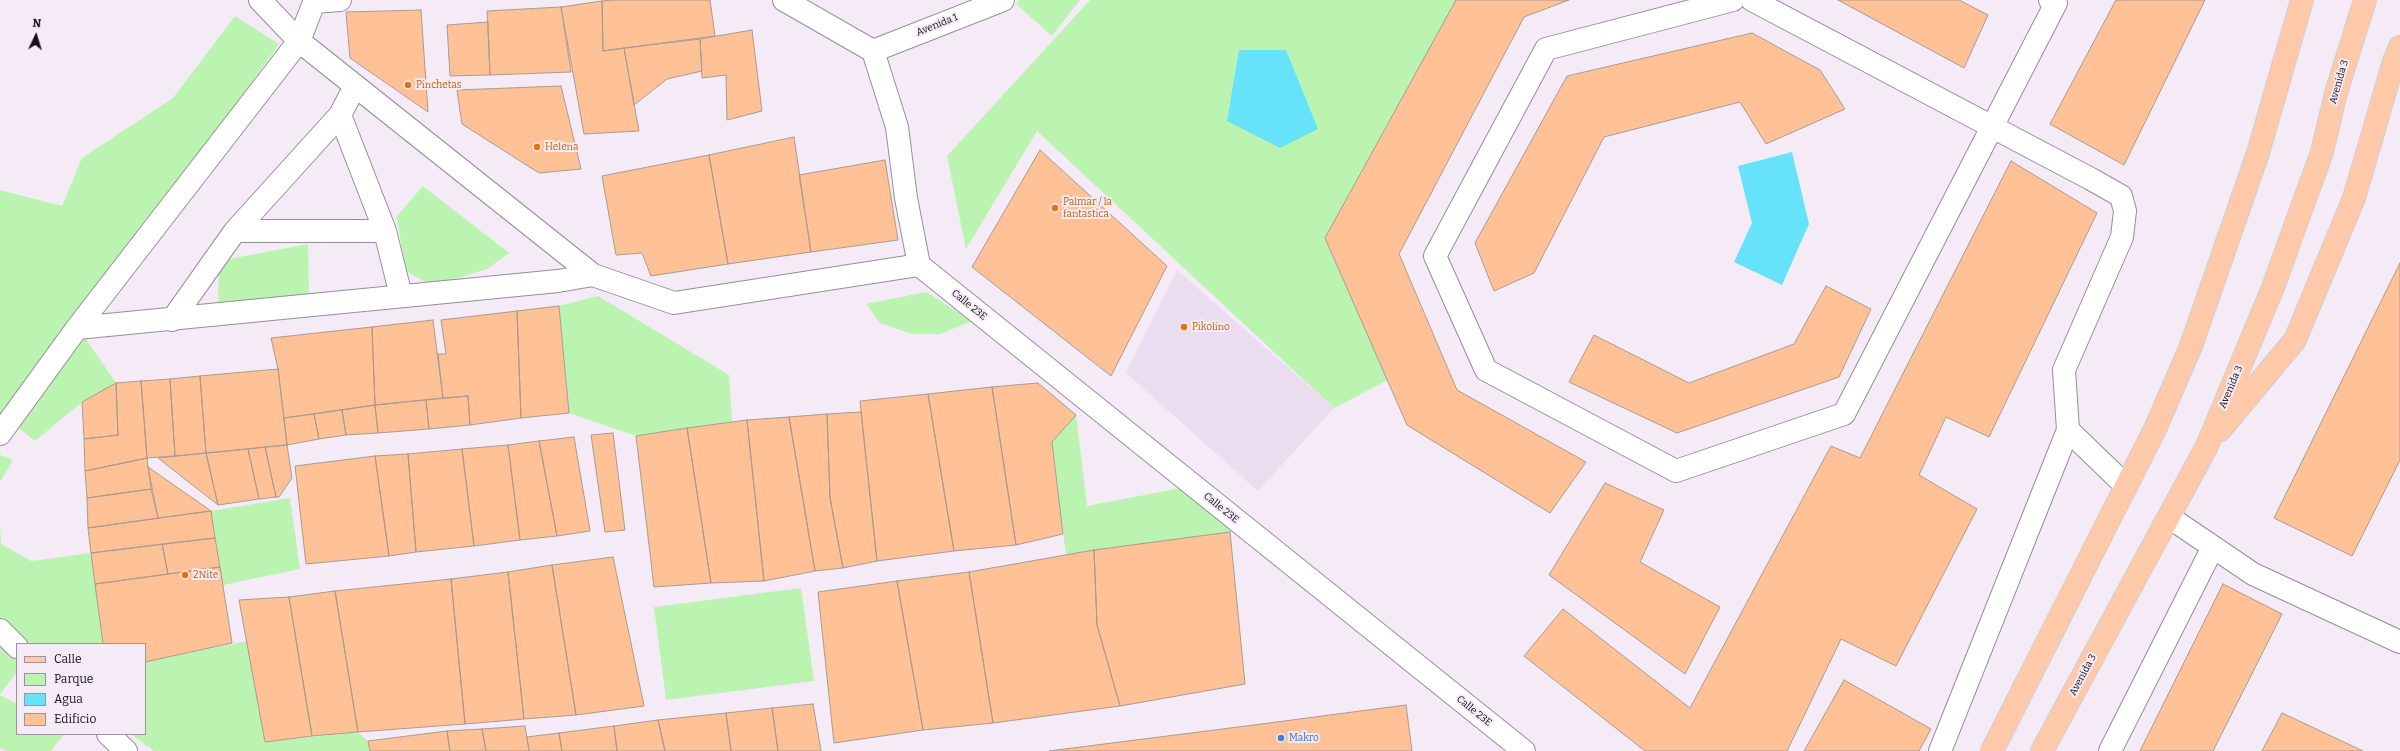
<!DOCTYPE html>
<html>
<head>
<meta charset="utf-8">
<style>
	body { margin:0 }
	#map { position:relative; width:2400px; height:751px; overflow:hidden; background:#f4ebf7; font-family:Bitter,serif }
	canvas { display:block }
	.legend { position:absolute; left:16px; top:643px; width:130px; height:92px; box-sizing:border-box; background:#f4ebf7; border:1px solid #9a949d; margin:0; padding:5px 7px; list-style:none; font-size:12px; color:#141115 }
	.legend li { display:flex; align-items:center; gap:8px; height:20px }
	.legend b { width:20px; border:1px solid #9a949d }
	.north { position:absolute; left:16px; top:16px; width:40px; height:40px; -webkit-text-stroke:3px #f4ebf7; paint-order:stroke; rotate:4deg; font-size:11px; font-weight:700; line-height:16px; text-align:center; color:#141115 }
	.north::after { content:''; display:block; margin:auto; width:14px; height:18px; background:#141115; clip-path:polygon(50% 0,100% 100%,50% 72%,0 100%) }
</style>
</head>
<body>
<div id="map">
<canvas width="2400" height="751"></canvas>
<ul class="legend">
<li><b style="height:5px;background:#fdc9a8"></b>Calle</li>
<li><b style="height:11px;background:#bbf3b1"></b>Parque</li>
<li><b style="height:11px;background:#66e3fa"></b>Agua</li>
<li><b style="height:11px;background:#ffc195"></b>Edificio</li>
</ul>
<div class="north">N</div>
</div>
<script>
const g = document.querySelector('canvas').getContext('2d');
g.lineJoin = 'round';
function paint(path, color) {
  g.fillStyle = color;
  g.fill(path, 'evenodd');
}
function toPath(rows) {
  const path = new Path2D();
  for (const r of rows) {
    path.moveTo(r[0], r[1]);
    for (let i = 2; i < r.length; i += 2) path.lineTo(r[i], r[i + 1]);
  }
  return path;
}
function strokePath(path, color, width, dash) {
  g.strokeStyle = color;
  g.lineWidth = width;
  g.lineCap = dash ? 'butt' : 'round';
  g.setLineDash(dash || []);
  g.stroke(path);
}
function drawText(font, color, halo, rows, align = 'center') {
  g.font = font + ' Bitter,serif';
  g.lineWidth = 4;
  g.setLineDash([]);
  g.textBaseline = 'middle';
  g.strokeStyle = halo;
  g.fillStyle = color;
  for (const [text, x, y, turn = 0] of rows) {
    g.save();
    g.translate(x, y);
    g.rotate((+turn || 0) * Math.PI / 180);
    g.textAlign = isNaN(turn) ? turn : align;
    if (halo) g.strokeText(text, 0, 0);
    g.fillText(text, 0, 0);
    g.restore();
  }
}
const built = toPath([
	[1177,270,1334,408,1258,491,1126,373]
]);
const green = toPath([
	[1019,0,1080,0,1052,36,1016,4],
	[1090,0,1456,0,1325,238,1388,380,1334,408,1037,131,966,249,947,156],
	[235,16,279,44,139,240,0,425,0,190,62,206,82,158,173,98],
	[423,186,509,253,487,269,433,286,407,272,396,217],
	[308,244,309,300,218,305,219,261],
	[926,292,972,321,940,334,912,334,880,323,866,304],
	[598,296,729,375,732,422,636,436,569,413,559,306],
	[79,329,116,383,82,402,35,441,10,421],
	[1076,415,1087,506,1192,486,1247,522,1230,532,1066,555,1052,442],
	[0,455,13,460,0,482],
	[290,498,300,569,223,585,211,511],
	[0,527,1,544,31,561,91,553,103,644,22,644,0,621],
	[801,588,814,681,666,700,654,607],
	[0,639,17,657,17,672,0,694],
	[247,641,265,742,358,732,368,741,370,751,154,751,131,734,145,734,145,662],
	[0,695,17,704,17,734,64,734,51,751,7,751,0,748]
]);
const water = toPath([
	[1239,50,1286,50,1318,129,1280,148,1227,121],
	[1792,152,1809,224,1782,285,1734,262,1752,223,1738,166]
]);
const building = toPath([
	[612,0,710,0,715,36,603,51,602,1,612,0],
	[1456,0,1569,0,1524,17,1399,254,1457,390,1586,462,1550,513,1407,425,1325,238,1456,0],
	[1838,0,1959,0,1988,15,1964,68,1838,0],
	[2116,0,2205,0,2124,165,2050,124,2116,0],
	[602,1,603,51,624,48,639,131,584,134,561,7,602,1],
	[561,7,571,72,490,75,487,11,561,7],
	[421,10,428,112,350,58,346,12,421,10],
	[488,22,490,75,450,76,447,25,488,22],
	[752,30,762,111,727,120,726,75,702,78,700,39,752,30],
	[1752,33,1820,70,1845,109,1766,144,1740,102,1604,137,1534,273,1494,291,1475,243,1567,76,1752,33],
	[700,39,702,71,667,79,634,105,624,48,700,39],
	[561,86,581,169,539,173,462,124,457,90,561,86],
	[794,137,811,252,728,264,709,155,794,137],
	[1040,150,1167,266,1111,376,972,267,1040,150],
	[709,155,728,264,651,276,642,253,616,255,602,176,709,155],
	[885,160,898,240,811,252,799,175,885,160],
	[2011,161,2097,213,1989,437,1946,417,1919,475,1977,509,1896,666,1841,639,1787,751,1645,751,1524,656,1563,609,1690,708,1831,446,1860,458,2011,161],
	[2400,263,2400,460,2352,556,2274,518,2400,263],
	[1826,286,1871,309,1839,377,1677,433,1569,382,1594,335,1689,383,1794,344,1826,286],
	[559,306,569,413,521,418,517,311,559,306],
	[517,311,521,418,470,425,468,396,443,398,438,354,446,354,441,320,517,311],
	[433,320,443,398,375,405,372,327,433,320],
	[372,327,375,405,284,418,278,369,271,338,372,327],
	[278,369,287,445,206,453,200,376,278,369],
	[200,376,206,453,175,456,170,379,200,376],
	[170,379,175,456,147,458,141,381,170,379],
	[141,381,147,458,85,471,84,439,118,435,116,383,141,381],
	[116,383,118,435,84,439,82,402,116,383],
	[1038,383,1076,415,1052,442,1063,534,1016,545,992,387,1038,383],
	[992,387,1016,545,954,551,928,394,992,387],
	[928,394,954,551,877,561,860,401,928,394],
	[468,396,470,425,429,429,426,400,468,396],
	[426,400,429,429,378,433,375,405,426,400],
	[375,405,378,433,346,435,342,410,375,405],
	[342,410,346,435,319,439,314,414,342,410],
	[861,412,877,561,843,568,830,498,827,414,861,412],
	[314,414,319,439,287,445,284,418,314,414],
	[827,414,830,498,843,568,815,571,789,417,827,414],
	[789,417,815,571,764,581,747,420,789,417],
	[747,420,764,581,711,583,687,428,747,420],
	[687,428,711,583,654,587,636,436,687,428],
	[613,433,625,530,605,532,591,435,613,433],
	[574,437,590,531,557,536,539,441,574,437],
	[539,441,557,536,520,540,508,445,539,441],
	[287,445,292,478,279,497,276,497,265,447,287,445],
	[508,445,520,540,474,546,462,449,508,445],
	[265,447,276,497,259,499,248,449,265,447],
	[248,449,259,499,218,505,206,453,248,449],
	[462,449,474,546,416,552,408,454,462,449],
	[206,453,218,505,158,458,206,453],
	[408,454,416,552,389,556,375,456,408,454],
	[375,456,389,556,306,564,295,466,375,456],
	[147,458,151,489,87,498,85,471,147,458],
	[148,467,211,511,158,518,148,467],
	[1605,483,1664,510,1640,562,1720,607,1685,674,1549,575,1605,483],
	[151,489,158,518,88,528,87,498,151,489],
	[211,511,215,538,91,553,88,528,211,511],
	[1230,532,1245,684,1120,706,1097,625,1094,550,1230,532],
	[215,538,220,567,168,574,162,544,215,538],
	[162,544,168,574,95,584,91,553,162,544],
	[1094,550,1097,625,1120,706,993,723,969,572,1094,550],
	[613,557,644,706,576,715,552,565,613,557],
	[552,565,576,715,524,719,508,572,552,565],
	[220,567,232,643,145,662,145,644,103,644,95,584,220,567],
	[508,572,524,719,465,724,451,579,508,572],
	[969,572,993,723,923,730,897,581,969,572],
	[451,579,465,724,358,732,335,591,451,579],
	[897,581,923,730,834,743,818,592,897,581],
	[2223,584,2282,614,2213,751,2140,751,2223,584],
	[335,591,358,732,312,736,289,597,335,591],
	[289,597,312,736,265,742,239,600,289,597],
	[1844,680,1931,729,1919,751,1804,751,1844,680],
	[813,704,821,751,778,751,772,708,813,704],
	[1406,705,1412,751,1049,751,1254,725,1406,705],
	[772,708,778,751,731,751,726,713,772,708],
	[726,713,731,751,665,751,658,720,726,713],
	[2282,713,2363,751,2262,751,2282,713],
	[658,720,665,751,617,751,614,726,658,720],
	[525,726,529,751,486,751,482,729,525,726],
	[614,726,617,751,562,751,559,733,614,726],
	[482,729,486,751,450,751,447,731,482,729],
	[447,731,450,751,370,751,368,741,447,731],
	[559,733,562,751,529,751,527,737,559,733]
]);
const minor = toPath([
	[260,0,299,41,593,275,674,303,919,265],
	[784,0,873,51,897,127,906,198,919,265],
	[1733,0,1546,49,1435,256,1486,370,1676,471,1844,414,2056,3,2050,0],
	[1752,0,2091,179,2121,196,2125,211,2122,237,2064,370,2068,430,1940,751],
	[314,2,340,0],
	[873,51,1003,0],
	[355,86,340,115,385,231],
	[235,231,340,115],
	[919,265,1524,751],
	[172,320,235,231,385,231,401,296],
	[77,328,558,281,593,275],
	[2068,430,2126,486],
	[0,434,77,328,299,41,315,0],
	[2169,517,2253,574,2400,642],
	[0,630,17,647],
	[108,734,126,751],
	[2110,751,2213,547]
]);
const major = toPath([
	[2220,430,2295,340,2354,198,2394,61,2400,47],
	[1992,751,2156,427,2191,346,2258,153,2302,0],
	[2042,751,2207,446,2274,285,2294,229,2322,152,2336,93,2365,0]
]);
const markers = [
	[408,85,4,"#e8710a"],
	[537,147,4,"#e8710a"],
	[1055,208,4,"#e8710a"],
	[1184,327,4,"#e8710a"],
	[185,575,4,"#e8710a"],
	[1281,738,4,"#3f7fe0"]
];
const streetNames = [
	["Avenida 1",937,25,-22],
	["Avenida 3",2339,82,-74],
	["Calle 23E",969,305,39],
	["Avenida 3",2231,387,-67],
	["Calle 23E",1221,508,39],
	["Avenida 3",2083,675,-62],
	["Calle 23E",1474,711,39]
];
const foodNames = [
	["Pinchetas",416,85],
	["Helena",545,147],
	["Palmar / la",1063,202],
	["fantastica",1063,214],
	["Pikolino",1192,327],
	["2Nite",193,575]
];
const shopNames = [
	["Makro",1289,738]
];
paint(built, '#eaddf0');
paint(green, '#bbf3b1');
paint(water, '#66e3fa');
paint(building, '#ffc195');
strokePath(building, '#a79b93', 1);
strokePath(minor, '#968e99', 24);
strokePath(major, '#d0cfd0', 24);
strokePath(minor, '#fff', 22);
strokePath(major, '#fdc9a8', 22);
for (const [x, y, r, color] of markers) {
  const dot = new Path2D();
  dot.arc(x, y, r, 0, 2 * Math.PI);
  g.fillStyle = color;
  g.fill(dot);
  strokePath(dot, '#f4ebf7', 1.5);
}
drawText('10px', '#141115', '#f4ebf7', streetNames);
drawText('10px', '#c56008', '#f4ebf7', foodNames, 'left');
drawText('10px', '#366cbe', '#f4ebf7', shopNames, 'left');
</script>
</body>
</html>
